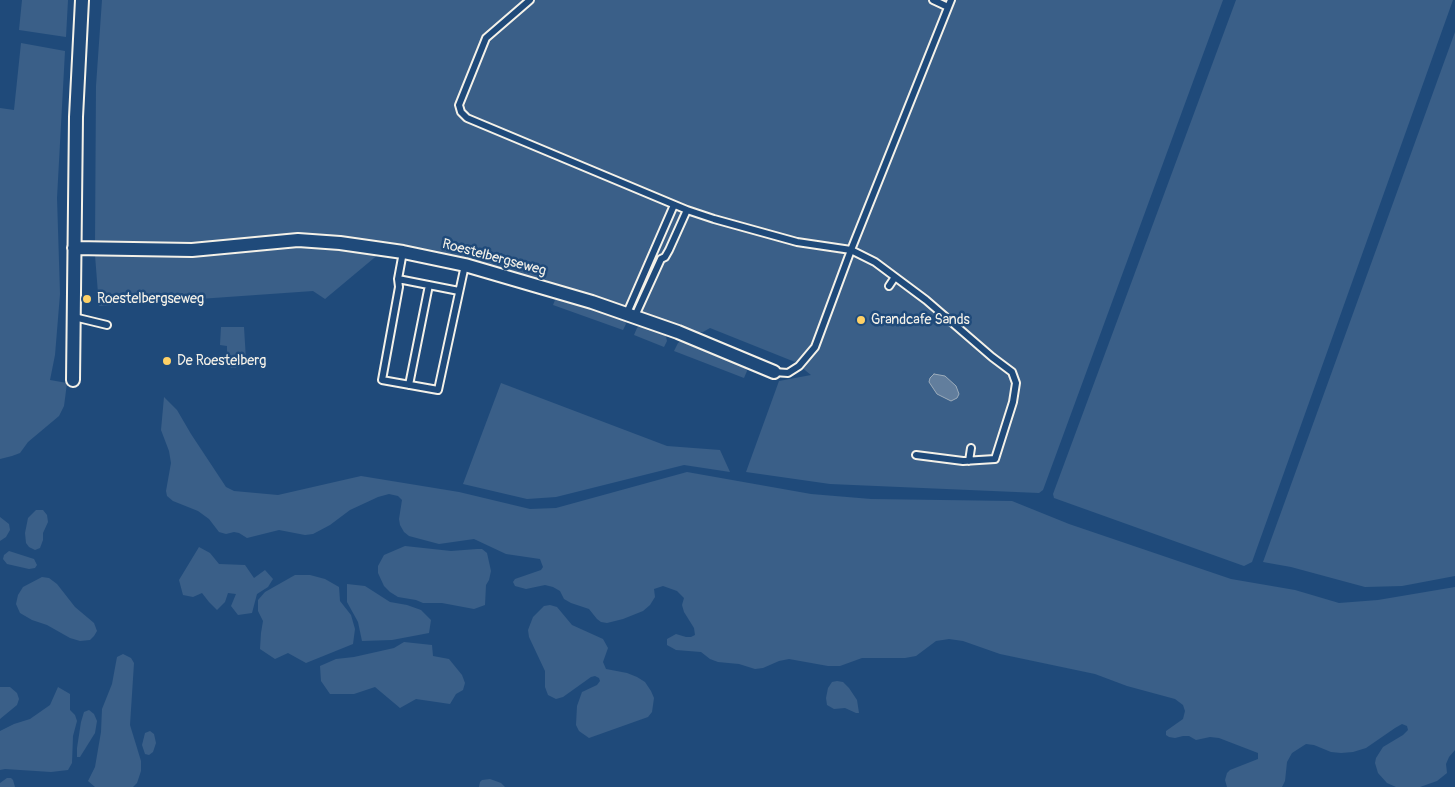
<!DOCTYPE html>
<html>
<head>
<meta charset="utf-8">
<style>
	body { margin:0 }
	canvas { display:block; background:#1f4a7a }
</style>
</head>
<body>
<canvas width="1455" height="787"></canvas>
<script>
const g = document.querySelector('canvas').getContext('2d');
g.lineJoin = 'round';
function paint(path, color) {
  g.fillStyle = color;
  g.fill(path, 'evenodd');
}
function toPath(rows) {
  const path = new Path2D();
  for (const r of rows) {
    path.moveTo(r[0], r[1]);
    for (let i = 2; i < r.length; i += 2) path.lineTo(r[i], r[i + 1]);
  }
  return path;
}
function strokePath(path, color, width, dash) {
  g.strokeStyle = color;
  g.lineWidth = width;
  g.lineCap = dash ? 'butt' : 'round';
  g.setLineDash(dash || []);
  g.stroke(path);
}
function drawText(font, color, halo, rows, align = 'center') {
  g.font = font + ' Pangolin,sans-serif';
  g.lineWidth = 5;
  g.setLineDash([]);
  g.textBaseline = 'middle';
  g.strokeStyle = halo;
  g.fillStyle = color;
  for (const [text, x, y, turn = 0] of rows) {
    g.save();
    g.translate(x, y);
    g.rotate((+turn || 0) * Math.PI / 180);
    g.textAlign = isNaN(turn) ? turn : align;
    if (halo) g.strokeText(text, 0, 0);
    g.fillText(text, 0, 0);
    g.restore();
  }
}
const green = toPath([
	[22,0,68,0,66,37,19,30],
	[102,0,1223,0,1043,490,1039,493,830,484,746,472,779,381,811,375,795,362,710,328,703,332,696,333,502,269,440,253,369,241,203,246,95,245,96,86],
	[1236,0,1453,0,1252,562,1244,566,1054,498,1053,494],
	[1455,32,1455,576,1402,586,1365,587,1291,567,1263,562],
	[21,43,65,51,57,198,60,294,55,355,50,380,67,383,64,406,59,416,28,442,20,453,12,456,0,459,0,108,14,110],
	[295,245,340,245,380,253,325,299,313,291,99,306,95,255,202,256],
	[563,298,624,317,626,324,623,330,553,305,555,300],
	[642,323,665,332,667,341,664,347,634,335,637,328],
	[221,327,244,327,246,360,239,360,236,368,231,368,229,366,227,360,227,346,220,345],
	[683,339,744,365,747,371,744,378,674,351,678,343],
	[501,383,667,446,720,450,730,472,684,465,556,497,527,499,463,484],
	[164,397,177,410,191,434,226,487,234,491,278,495,361,476,459,492,530,509,556,508,687,472,811,494,871,499,1012,501,1069,524,1231,579,1295,590,1339,603,1378,600,1455,587,1455,750,1449,757,1446,764,1447,773,1437,781,1420,787,1396,787,1387,783,1378,773,1375,763,1376,758,1383,747,1403,735,1408,730,1407,726,1402,724,1395,728,1366,748,1353,752,1341,753,1331,752,1314,745,1306,744,1292,753,1287,762,1285,781,1282,787,1227,787,1225,780,1227,773,1230,770,1258,759,1258,753,1219,738,1210,737,1196,740,1189,736,1183,736,1175,738,1169,737,1166,735,1166,731,1183,719,1185,711,1183,705,1175,699,1127,686,1095,674,1000,654,963,641,949,639,936,641,916,656,905,658,862,658,840,666,828,666,789,659,779,661,763,668,755,669,739,664,718,662,710,659,701,652,676,650,667,645,667,639,676,634,686,637,691,637,695,635,694,628,684,612,682,605,684,598,677,591,663,586,654,589,655,597,650,605,643,611,623,619,607,623,601,622,597,619,589,609,571,603,564,599,560,591,553,587,545,585,526,589,515,586,513,582,515,579,541,570,543,567,540,559,506,554,474,539,439,544,409,536,404,532,400,525,399,519,402,500,398,496,389,494,378,497,350,510,330,525,313,534,305,535,279,530,247,538,239,533,234,532,226,534,219,532,209,519,198,511,173,501,167,496,166,491,171,463,169,451,161,430],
	[36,510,43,510,47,515,48,522,43,533,43,540,40,548,35,550,29,547,26,543,25,533,28,518],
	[0,517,9,524,10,530,6,537,0,541],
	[405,546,451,551,477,549,482,549,487,553,491,571,489,580,486,585,485,605,474,609,442,603,423,603,416,600,398,597,390,592,384,586,378,573,378,566,384,555],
	[199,547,210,553,219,564,245,565,254,578,265,570,273,579,268,587,257,594,252,613,238,615,231,606,236,594,228,593,225,602,217,610,209,602,202,593,193,597,183,595,179,580],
	[9,551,34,559,37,565,35,568,29,569,7,564,3,559,4,555],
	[295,575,310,575,325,579,339,587,340,601,351,615,355,629,353,644,306,663,288,653,275,659,260,649,261,633,263,621,258,611,258,600,265,592],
	[42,577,49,578,57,584,75,607,94,623,97,631,94,636,90,640,80,641,70,638,47,625,32,620,20,613,16,604,18,595,23,587],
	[347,584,365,586,390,602,407,605,421,610,431,620,429,633,392,640,362,641,358,622,347,602],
	[550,605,557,607,572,625,603,639,608,648,603,662,606,669,627,673,637,677,645,682,651,691,654,698,652,712,648,717,589,738,579,731,576,725,577,706,582,692,597,685,600,681,599,678,595,676,591,677,563,697,556,699,548,695,545,687,545,671,529,637,528,630,533,617,544,606],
	[404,642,432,645,433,656,449,659,462,675,465,683,463,690,456,694,450,704,416,699,400,708,375,687,354,694,330,694,321,681,320,666,336,659,354,657,394,648],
	[123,654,131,658,134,663,130,725,141,761,141,771,137,783,133,787,95,787,88,781,95,767,101,732,102,709,112,684,117,657],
	[837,681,843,682,849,688,857,700,859,713,856,713,845,708,834,709,827,705,826,698,828,688,832,682],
	[0,687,10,687,17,693,19,699,17,705,0,719],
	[58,687,70,694,70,710,75,715,77,721,73,736,72,763,68,770,51,772,5,769,0,770,0,731,14,724,30,719,50,705],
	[89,710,94,714,97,721,95,733,80,757,77,757,77,748,81,722,84,712],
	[150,731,154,734,156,743,153,752,149,755,145,754,142,745,145,733],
	[7,778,11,778,13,780,15,787,0,787,0,783],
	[490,779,501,783,505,787,479,787,480,782,482,780]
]);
const water = toPath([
	[934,374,945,376,956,386,959,394,957,398,951,401,937,394,929,382,930,378,934,374]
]);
const service = toPath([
	[530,0,486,38,459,105,461,112,467,118,687,210,714,219,797,242,851,250,875,262,926,300,992,357,1012,372,1016,383,1013,402,995,459,963,461,916,455],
	[933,0,948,7],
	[403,252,398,279,399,287,382,380,438,390,465,265],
	[398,279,459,291],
	[889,286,895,277],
	[627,313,674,205],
	[635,316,661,259,665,257,669,250,687,210],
	[74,317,107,325],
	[774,372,788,373,799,366,815,347,851,250,951,0],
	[409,385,429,285],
	[969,461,971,448]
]);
const minor = toPath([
	[74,248,192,250,298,240,340,243,403,252,465,265,592,302,678,332,774,372],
	[73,380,76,117,82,0]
]);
const markers = [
	[87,299,5,"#ffd166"],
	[861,320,5,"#ffd166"],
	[167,361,5,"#ffd166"]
];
const streetNames = [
	["Roestelbergseweg",494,258,15]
];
const poiNames = [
	["Roestelbergseweg",97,299],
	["Grandcafe Sands",871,320],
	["De Roestelberg",177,361]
];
paint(green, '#3a5f88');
paint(water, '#627e9d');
strokePath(water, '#9cacbb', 1);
strokePath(service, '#f4f1e8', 10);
strokePath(minor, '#f4f1e8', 16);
strokePath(service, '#1f4a7a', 6);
strokePath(minor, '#1f4a7a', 12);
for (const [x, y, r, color] of markers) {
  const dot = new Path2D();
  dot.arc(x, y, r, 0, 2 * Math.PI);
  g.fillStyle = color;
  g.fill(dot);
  strokePath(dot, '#1f4a7a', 2);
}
drawText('14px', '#f4f1e8', '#1f4a7a', streetNames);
drawText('14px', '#f4f1e8', '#1f4a7a', poiNames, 'left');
</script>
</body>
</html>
